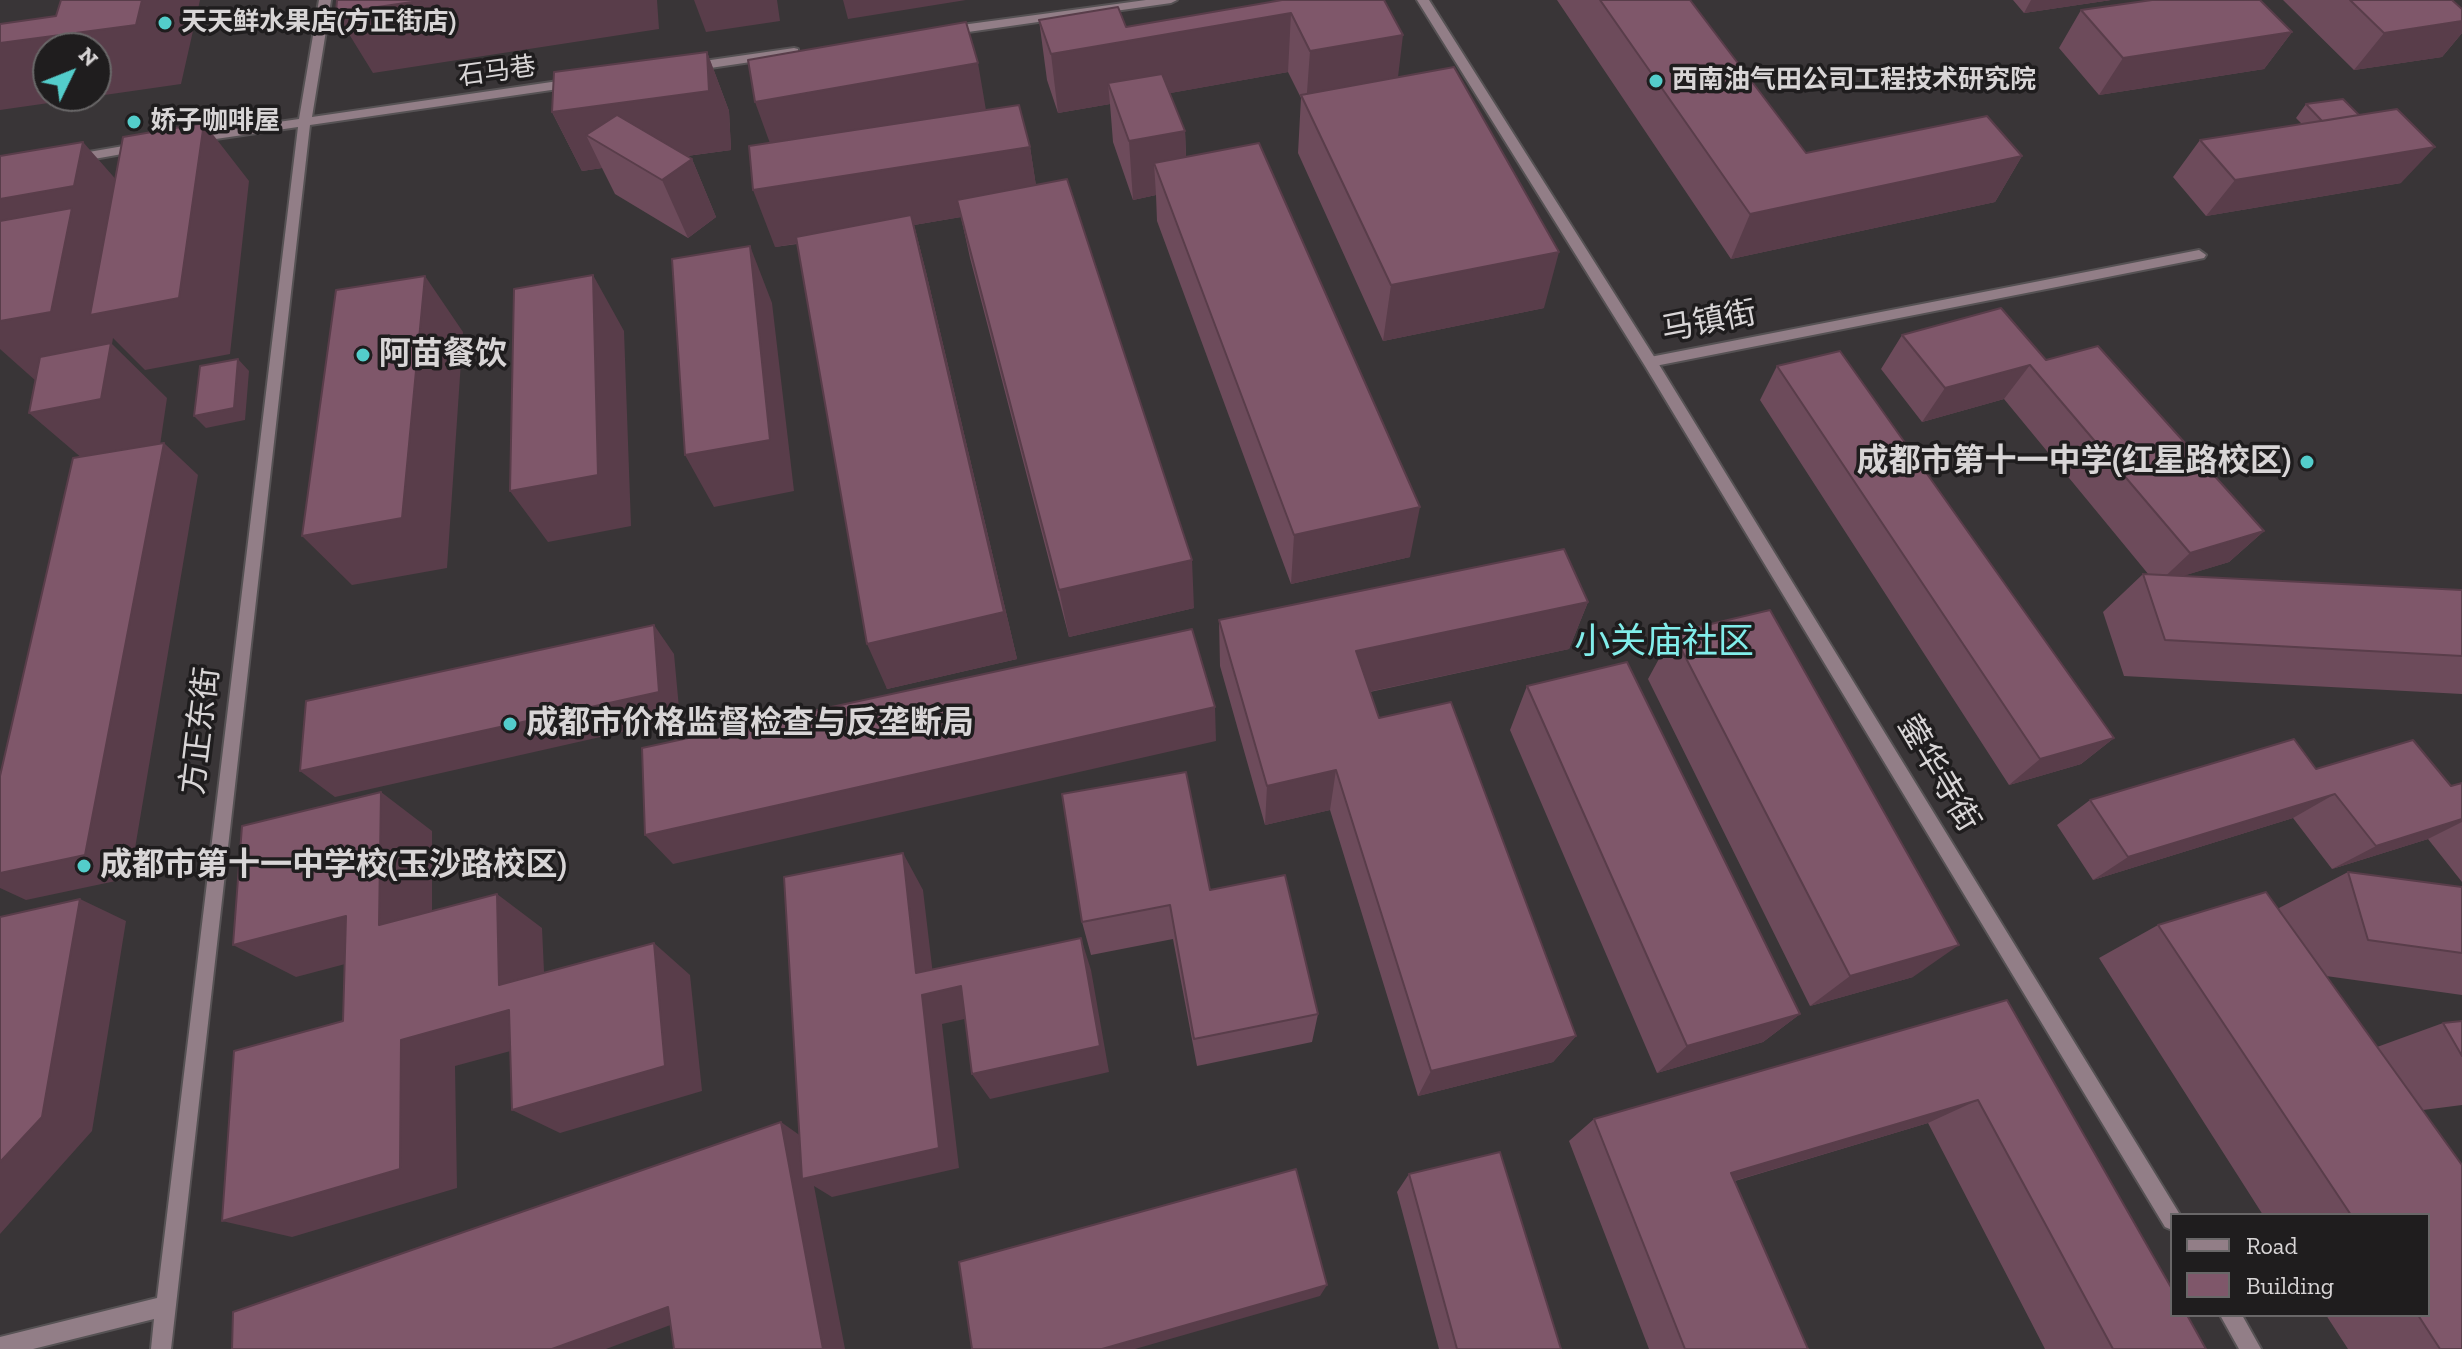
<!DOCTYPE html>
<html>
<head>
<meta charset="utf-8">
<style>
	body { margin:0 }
	#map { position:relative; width:2462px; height:1349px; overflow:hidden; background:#393537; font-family:"Zilla Slab",serif }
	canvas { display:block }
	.legend { position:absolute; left:2170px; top:1213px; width:260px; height:104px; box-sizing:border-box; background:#1f1d1e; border:2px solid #696768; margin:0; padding:10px 14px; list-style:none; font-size:24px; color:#d8d5d6 }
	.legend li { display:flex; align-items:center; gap:16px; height:40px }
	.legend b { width:40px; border:2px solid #696768 }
	.north { position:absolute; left:32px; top:32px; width:80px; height:80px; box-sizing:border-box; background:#1f1d1e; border:2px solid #696768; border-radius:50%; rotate:47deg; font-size:22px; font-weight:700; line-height:32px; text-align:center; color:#d8d5d6 }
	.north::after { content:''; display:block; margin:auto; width:28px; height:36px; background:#53cdcb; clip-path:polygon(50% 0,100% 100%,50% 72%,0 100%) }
</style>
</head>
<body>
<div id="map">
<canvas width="2462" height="1349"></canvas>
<ul class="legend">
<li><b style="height:10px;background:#927e87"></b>Road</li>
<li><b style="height:22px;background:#7f576a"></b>Building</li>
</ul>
<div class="north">N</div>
</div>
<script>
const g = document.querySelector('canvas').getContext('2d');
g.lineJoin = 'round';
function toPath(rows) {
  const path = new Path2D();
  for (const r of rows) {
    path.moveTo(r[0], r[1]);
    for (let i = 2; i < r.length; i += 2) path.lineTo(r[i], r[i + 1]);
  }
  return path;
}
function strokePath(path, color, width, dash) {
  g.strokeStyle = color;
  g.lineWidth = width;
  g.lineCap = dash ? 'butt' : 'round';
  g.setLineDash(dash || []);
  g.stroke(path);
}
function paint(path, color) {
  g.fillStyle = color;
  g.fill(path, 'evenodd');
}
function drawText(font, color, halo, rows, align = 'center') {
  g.font = font + ' "Zilla Slab","Noto Sans SC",serif';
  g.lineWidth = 7;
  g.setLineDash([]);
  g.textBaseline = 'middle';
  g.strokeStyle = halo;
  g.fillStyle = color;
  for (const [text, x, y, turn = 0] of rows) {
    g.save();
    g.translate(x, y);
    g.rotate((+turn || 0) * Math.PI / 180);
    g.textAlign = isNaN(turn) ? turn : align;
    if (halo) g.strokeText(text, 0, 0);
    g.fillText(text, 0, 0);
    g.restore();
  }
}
const minor = toPath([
	[319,0,331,0,312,117,572,79,578,83,572,87,310,125,171,1349,151,1349,154,1319,33,1349,0,1349,0,1337,157,1298,298,127,195,142,189,138,195,134,299,119,319,0],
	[1146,0,1177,0,1171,3,947,35,941,31,947,27,1146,0],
	[794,48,798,49,798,55,690,71,684,67,690,63,794,48],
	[141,143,145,144,145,150,77,162,71,158,77,154,141,143],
	[2199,250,2206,255,2204,258,1650,367,1643,362,1650,357,2199,250]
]);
const tertiary = toPath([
	[1417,0,1429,0,1655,358,2179,1213,2180,1215,2172,1215,2172,1230,2165,1227,1645,366,1417,0],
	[2220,1315,2242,1315,2261,1349,2239,1349,2220,1315]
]);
const wall = toPath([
	[1282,0,1398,77,1544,308,1383,341,1298,153,1301,98,1288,72,1170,93,1185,131,1186,157,1410,557,1291,584,1157,221,1156,195,1133,200,1113,142,1110,104,1058,113,1047,80,1039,20,1126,27],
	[1557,0,1690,0,1806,153,2022,156,1995,202,1731,259],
	[2013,0,2111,0,2024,13],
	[2283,0,2452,0,2462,9,2462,33,2442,57,2354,70],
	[2081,10,2292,32,2264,69,2099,95,2059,48],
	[707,52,729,111,731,150,687,156,692,159,716,217,688,238,615,194,602,168,582,171,552,112],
	[2306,104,2401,183,2206,216,2173,177,2200,140,2302,124,2296,118],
	[986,110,1030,147,1036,186,1194,608,1069,637,970,258,961,217,914,225,926,272,1017,659,887,689,797,244,775,247],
	[1902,335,2046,360,2264,531,2229,562,2182,576,2462,590,2462,694,2124,676,2103,612,2143,574,2149,575,2004,399,1922,422,1881,369],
	[1777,366,2114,738,2081,764,2009,785,1760,400],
	[1588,602,1569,649,1370,692,1379,718,1576,1036,1553,1062,1418,1096,1330,810,1265,825,1220,666,1219,620],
	[1673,633,1913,977,1810,1006,1648,679],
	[1527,686,1800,1014,1763,1042,1657,1073,1510,730],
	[2316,769,2451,786,2462,783,2462,882,2428,839,2332,869,2293,818,2093,880,2057,825,2090,800],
	[2348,872,2462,887,2462,995,2326,976,2377,1047,2443,1023,2462,1021,2462,1105,2423,1110,2462,1349,2348,1349,2326,1315,2428,1315,2428,1215,2263,1215,2099,958,2158,925,2280,912,2279,908],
	[1210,890,1318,1014,1312,1042,1197,1066,1173,939,1091,955,1082,922],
	[2007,1000,2206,1349,2045,1349,1928,1123,1735,1181,1808,1349,1649,1349,1569,1141,1594,1119],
	[1409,1174,1561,1349,1439,1349,1397,1192]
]);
const shadedWall = toPath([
	[142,0,200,0,181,84,0,110,0,43],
	[48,48,96,48,96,96,48,96],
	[426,0,657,0,659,29,373,73,336,13],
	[694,0,777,0,780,21,706,32],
	[843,0,966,0,848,19],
	[2031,0,2111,0,2024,13],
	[1291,13,1288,72,1115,103,1108,83,1110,104,1058,113,1051,54],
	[2462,21,2462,33,2442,57,2354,70,2384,33],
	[2292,32,2264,69,2099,95,2123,58],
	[1403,35,1396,94,1306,106,1310,51],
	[707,52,729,111,731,150,634,163,586,135,602,168,582,171,552,112],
	[978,63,988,122,776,160,755,102],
	[204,123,249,181,230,354,145,370,113,338,112,344,167,398,159,452,90,465,29,413,36,381,0,349,0,199,83,142,134,200],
	[1185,131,1187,189,1154,163,1156,195,1133,200,1129,141],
	[1030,147,1039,205,957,200,961,217,914,225,926,272,1017,659,887,689,867,644,913,225,775,247,753,190],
	[2435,147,2401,183,2206,216,2235,180],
	[2022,156,1995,202,1731,259,1750,214],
	[692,159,716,217,688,238,662,180],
	[750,246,772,303,794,491,714,507,685,455],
	[1559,252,1544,308,1383,341,1391,285],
	[593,275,624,331,631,526,548,542,510,491],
	[425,276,463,332,447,568,352,585,302,536],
	[238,359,249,371,245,420,206,428,194,416],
	[2030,365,2004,399,1922,422,1945,388],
	[164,443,198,475,130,878,26,900,0,888,0,873],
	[1420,507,1410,557,1291,584,1294,535],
	[2264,531,2229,562,2157,584,2190,553],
	[1192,560,1194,608,1069,637,1059,590],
	[1588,602,1569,649,1349,696,1356,651],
	[654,625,674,654,680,719,335,797,300,771],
	[1215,707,1216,741,673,864,645,835],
	[2114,738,2081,764,2009,785,2040,759],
	[1336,770,1330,810,1265,825,1267,786],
	[381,792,432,831,432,958,379,925],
	[2335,794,2293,818,2093,880,2128,857],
	[2462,819,2462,822,2428,839,2332,869,2376,846],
	[903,853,923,890,935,992,961,986,978,1016,942,1024,959,1168,832,1197,814,1186,845,1349,823,1349,781,1122,805,1139,916,973],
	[497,894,542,928,546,1015,499,985],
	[80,899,126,921,92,1131,0,1234,0,1162],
	[346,916,402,949,296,977,233,945],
	[1081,938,1091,970,1109,1072,990,1099,972,1074],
	[654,943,690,975,702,1091,560,1133,512,1110],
	[1959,945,1913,977,1810,1006,1850,976],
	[509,1010,555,1039,455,1066,457,1188,292,1237,222,1221,401,1040],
	[1800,1014,1763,1042,1657,1073,1687,1046],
	[1576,1036,1553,1062,1418,1096,1431,1071],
	[1978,1100,1928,1123,1697,1192,1731,1173],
	[1327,1285,1320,1296,1135,1349,1102,1349],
	[668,1307,700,1314,606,1349,552,1349]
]);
const building = toPath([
	[61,0,142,0,136,25,0,43,0,24,56,16,61,0],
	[337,0,426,0,336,13,337,0],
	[1282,0,1384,0,1403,35,1310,51,1291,13,1051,54,1039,20,1118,7,1126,27,1282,0],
	[1600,0,1690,0,1806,153,1987,116,2022,156,1750,214,1600,0],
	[2152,0,2260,0,2292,32,2123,58,2081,10,2152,0],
	[2350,0,2452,0,2462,9,2462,21,2384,33,2350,0],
	[966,22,978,63,755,102,748,60,966,22],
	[707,52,709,91,552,112,554,72,707,52],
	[1454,67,1559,252,1391,285,1301,95,1454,67],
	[1162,74,1185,131,1129,141,1108,83,1162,74],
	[2343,99,2359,115,2322,121,2306,104,2343,99],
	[1019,105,1030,147,753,190,749,146,1019,105],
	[2397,109,2435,147,2235,180,2200,140,2397,109],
	[617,115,692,159,662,180,586,135,617,115],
	[204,123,179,298,90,315,123,137,204,123],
	[83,142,74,186,0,199,0,156,83,142],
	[1259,143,1420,507,1294,535,1154,163,1259,143],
	[1067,179,1192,560,1059,590,957,200,1067,179],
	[72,208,51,312,0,321,0,221,72,208],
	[911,215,1004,612,867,644,796,237,911,215],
	[750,246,770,440,685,455,672,259,750,246],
	[593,275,598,475,510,491,514,289,593,275],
	[425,276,402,518,302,536,336,290,425,276],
	[2001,308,2046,360,2098,346,2264,531,2190,553,2030,365,1945,388,1902,335,2001,308],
	[111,343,101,399,29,413,40,357,111,343],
	[1840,351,2114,738,2040,759,1777,366,1840,351],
	[238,359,234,408,194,416,200,366,238,359],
	[164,443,85,855,0,873,0,776,73,458,164,443],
	[1564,549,1588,602,1356,651,1379,718,1451,702,1576,1036,1431,1071,1336,770,1267,786,1219,620,1564,549],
	[2143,574,2462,590,2462,656,2165,640,2143,574],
	[1770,610,1959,945,1850,976,1673,633,1770,610],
	[654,625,659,692,300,771,306,701,654,625],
	[1192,629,1215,707,645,835,642,748,1192,629],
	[1627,662,1800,1014,1687,1046,1527,686,1627,662],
	[2294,739,2316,769,2413,740,2451,786,2462,783,2462,819,2376,846,2335,794,2128,857,2090,800,2294,739],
	[1186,772,1210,890,1285,875,1318,1014,1194,1039,1170,905,1082,922,1062,794,1186,772],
	[381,792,379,925,497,894,499,985,654,943,665,1066,512,1110,509,1010,401,1040,400,1169,222,1221,234,1051,343,1021,346,916,233,945,242,826,381,792],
	[903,853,916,973,1081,938,1100,1046,972,1074,961,986,922,995,939,1148,802,1179,784,877,903,853],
	[2348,872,2462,887,2462,953,2368,940,2348,872],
	[2266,892,2462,1165,2462,1349,2440,1349,2418,1315,2428,1315,2428,1215,2351,1215,2158,925,2266,892],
	[80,899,42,1117,0,1162,0,917,80,899],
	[2007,1000,2172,1289,2172,1315,2187,1315,2206,1349,2113,1349,1978,1100,1731,1173,1808,1349,1685,1349,1594,1119,2007,1000],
	[2462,1021,2462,1056,2443,1023,2462,1021],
	[781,1122,823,1349,674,1349,668,1307,552,1349,232,1349,233,1312,781,1122],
	[1500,1152,1561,1349,1457,1349,1409,1174,1500,1152],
	[1296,1169,1327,1285,1102,1349,972,1349,959,1262,1296,1169]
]);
const markers = [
	[165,23,8,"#53cdcb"],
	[1656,81,8,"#53cdcb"],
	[134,122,8,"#53cdcb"],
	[363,355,8,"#53cdcb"],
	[2307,462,8,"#53cdcb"],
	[510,724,8,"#53cdcb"],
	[84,866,8,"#53cdcb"]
];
const farPoinames = [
	["天天鲜水果店(方正街店)",181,23],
	["西南油气田公司工程技术研究院",1672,81],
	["娇子咖啡屋",150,122]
];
const farStreetnames = [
	["石马巷",497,72,-8]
];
const streetNames = [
	["马镇街",1709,322,-11],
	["方正东街",201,731,-83],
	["蓥华寺街",1938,774,59]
];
const poiNames = [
	["阿苗餐饮",379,355],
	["成都市第十一中学(红星路校区)",2291,462,"right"],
	["成都市价格监督检查与反垄断局",526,724],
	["成都市第十一中学校(玉沙路校区)",100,866]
];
const quarterNames = [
	["小关庙社区",1664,643]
];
strokePath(minor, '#565254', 4);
strokePath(tertiary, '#565254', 4);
paint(minor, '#927e87');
paint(tertiary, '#927e87');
paint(wall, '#6d4b5b');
paint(shadedWall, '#593d4a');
paint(building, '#7f576a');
strokePath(building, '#593d4a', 2);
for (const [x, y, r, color] of markers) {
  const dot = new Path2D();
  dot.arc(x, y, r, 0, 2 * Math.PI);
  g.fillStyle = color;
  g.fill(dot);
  strokePath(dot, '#1f1d1e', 3);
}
drawText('bold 26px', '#d8d5d6', '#1f1d1e', farPoinames, 'left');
drawText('26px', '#d8d5d6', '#1f1d1e', farStreetnames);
drawText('32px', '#d8d5d6', '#1f1d1e', streetNames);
drawText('bold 32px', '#d8d5d6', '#1f1d1e', poiNames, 'left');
drawText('36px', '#81edea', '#1f1d1e', quarterNames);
</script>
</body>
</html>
